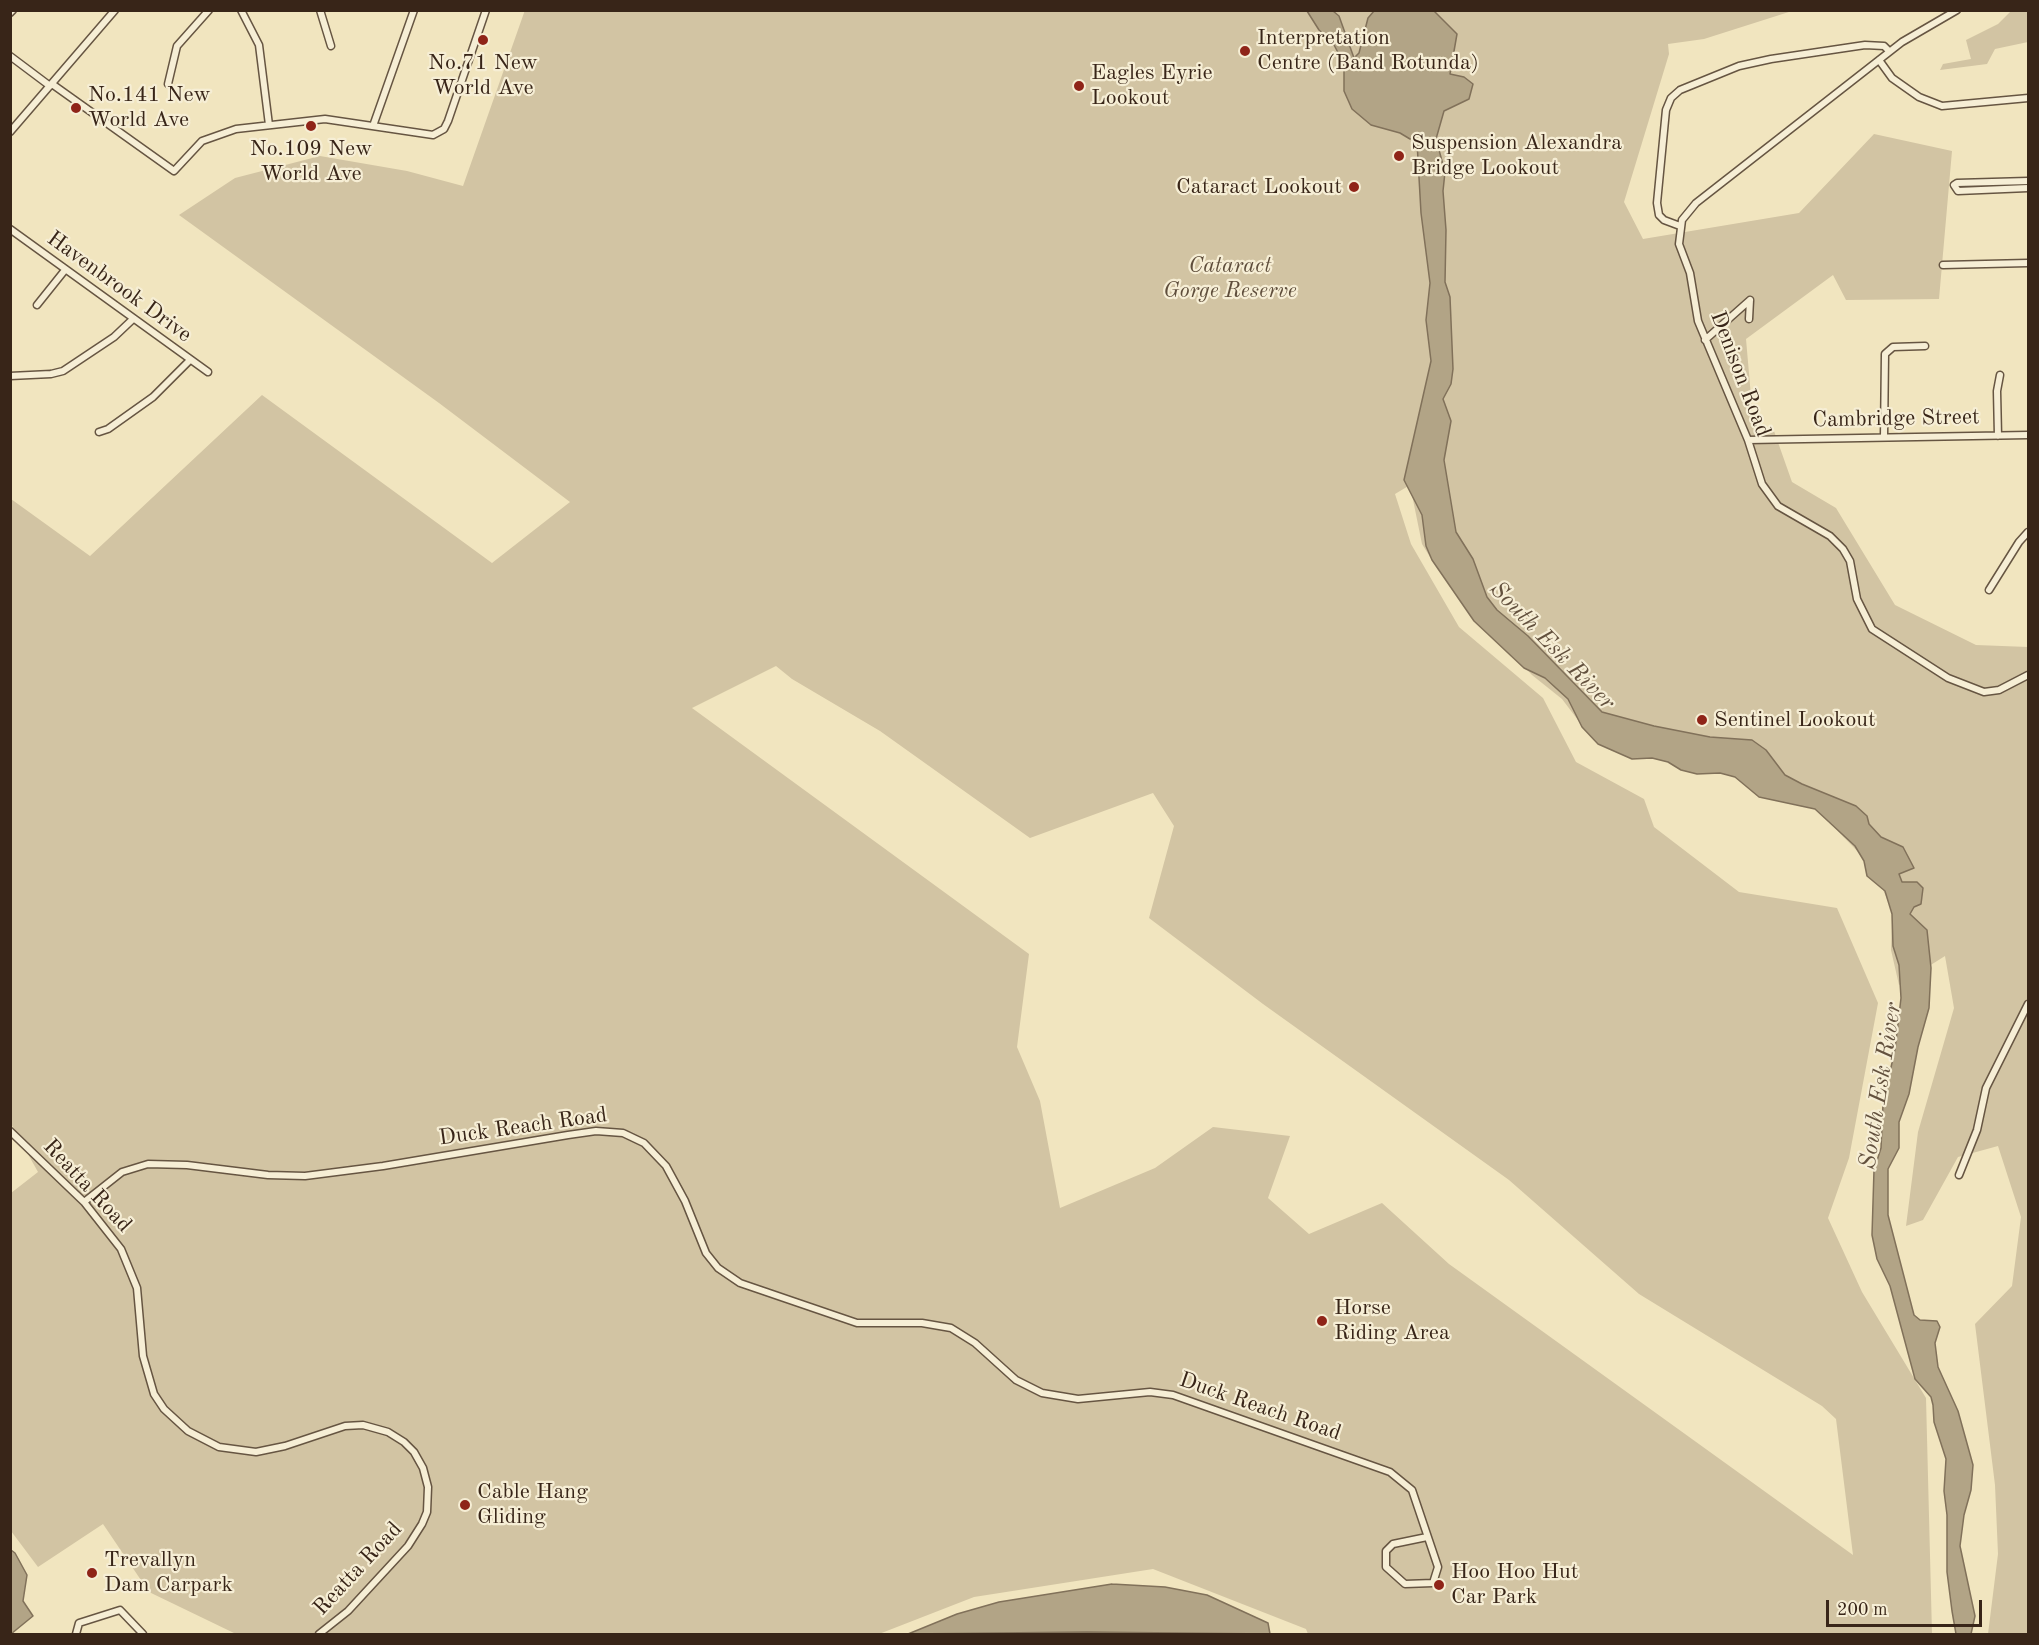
<!DOCTYPE html>
<html>
<head>
<meta charset="utf-8">
<style>
	body { margin:0 }
	#map { position:relative; width:2039px; height:1645px; overflow:hidden; background:#f1e5bf; font-family:"Old Standard TT",serif }
	canvas { display:block }
	.frame { position:absolute; inset:0; border:12px solid #382518; pointer-events:none }
	.scale { position:absolute; left:1826px; top:1600px; width:156px; height:27px; box-sizing:border-box; border:3px solid #382518; border-top:0; padding-left:8px; font-size:18px; line-height:21px; white-space:nowrap; color:#382518; -webkit-text-stroke:4px #f6eed5; paint-order:stroke }
</style>
</head>
<body>
<div id="map">
<canvas width="2039" height="1645"></canvas>
<div class="frame"></div>
<div class="scale">200 m</div>
</div>
<script>
const g = document.querySelector('canvas').getContext('2d');
g.lineJoin = 'round';
function paint(path, color) {
  g.fillStyle = color;
  g.fill(path, 'evenodd');
}
function toPath(rows) {
  const path = new Path2D();
  for (const r of rows) {
    path.moveTo(r[0], r[1]);
    for (let i = 2; i < r.length; i += 2) path.lineTo(r[i], r[i + 1]);
  }
  return path;
}
function strokePath(path, color, width, dash) {
  g.strokeStyle = color;
  g.lineWidth = width;
  g.lineCap = dash ? 'butt' : 'round';
  g.setLineDash(dash || []);
  g.stroke(path);
}
function drawText(font, color, halo, rows, align = 'center') {
  g.font = font + ' "Old Standard TT",serif';
  g.lineWidth = 4.5;
  g.setLineDash([]);
  g.textBaseline = 'middle';
  g.strokeStyle = halo;
  g.fillStyle = color;
  for (const [text, x, y, turn = 0] of rows) {
    g.save();
    g.translate(x, y);
    g.rotate((+turn || 0) * Math.PI / 180);
    g.textAlign = isNaN(turn) ? turn : align;
    if (halo) g.strokeText(text, 0, 0);
    g.fillText(text, 0, 0);
    g.restore();
  }
}
const green = toPath([
	[525,10,1792,11,1704,39,1668,44,1669,54,1624,202,1643,239,1799,213,1874,134,1952,151,1939,299,1846,300,1833,275,1746,339,1754,431,1774,431,1792,482,1836,508,1895,605,1976,645,2028,647,2028,1634,1988,1634,1998,1554,1995,1485,1975,1324,2012,1286,2021,1217,1998,1146,1958,1157,1923,1220,1906,1226,1918,1132,1954,1008,1945,956,1899,985,1891,950,1892,911,1881,885,1865,859,1783,775,1584,728,1562,699,1532,675,1460,599,1430,557,1422,544,1410,485,1395,494,1411,544,1459,627,1543,698,1576,762,1644,799,1654,827,1739,892,1837,908,1878,1003,1849,1158,1828,1218,1862,1292,1926,1398,1932,1634,1308,1634,1306,1629,1153,1569,974,1597,879,1634,236,1634,149,1592,103,1524,38,1567,11,1531,11,1193,38,1172,10,1122,11,499,90,556,262,395,492,563,570,502,439,403,179,215,235,178,320,156,407,171,463,186],
	[776,666,792,679,880,731,1030,838,1153,793,1174,826,1149,918,1263,1004,1509,1180,1639,1294,1822,1406,1836,1419,1853,1555,1449,1264,1382,1203,1309,1234,1268,1198,1290,1136,1213,1127,1155,1168,1060,1208,1040,1101,1017,1047,1029,954,692,708],
	[2011,11,2028,11,2028,42,1995,49,1987,64,1940,70,1943,64,1971,59,1966,40,1998,24]
]);
const water = toPath([
	[1307,11,1333,11,1339,16,1354,58,1359,53,1368,18,1374,11,1434,11,1457,34,1450,74,1464,77,1473,84,1469,99,1444,111,1436,139,1445,172,1443,191,1446,230,1445,282,1450,297,1453,369,1451,384,1443,399,1451,421,1444,460,1456,532,1473,559,1487,597,1497,610,1528,636,1602,712,1654,726,1710,737,1752,740,1766,750,1785,775,1802,784,1856,806,1867,816,1869,824,1881,837,1903,847,1914,868,1899,874,1902,882,1917,882,1923,888,1921,904,1914,907,1910,914,1927,930,1931,968,1929,1008,1918,1047,1909,1094,1899,1122,1899,1148,1888,1169,1888,1215,1914,1315,1920,1320,1937,1321,1940,1327,1935,1343,1938,1367,1958,1411,1973,1465,1971,1490,1964,1515,1960,1546,1975,1616,1971,1634,1956,1634,1952,1611,1947,1572,1947,1515,1944,1491,1946,1459,1934,1422,1933,1405,1931,1397,1915,1379,1890,1286,1877,1259,1872,1235,1874,1170,1881,1148,1883,1104,1895,1049,1901,998,1899,965,1893,946,1892,914,1885,891,1867,876,1864,861,1855,846,1815,809,1759,797,1735,777,1720,773,1697,774,1681,770,1668,762,1652,758,1632,759,1598,744,1582,727,1568,699,1545,678,1524,668,1474,621,1432,560,1426,546,1422,515,1404,480,1431,361,1426,320,1430,283,1421,213,1417,142,1414,137,1410,139,1400,133,1371,125,1352,109,1344,91,1344,64,1333,43,1319,30,1307,11],
	[11,1550,15,1553,27,1575,23,1601,33,1616,11,1634,11,1550],
	[1112,1584,1165,1587,1207,1595,1268,1623,1270,1634,1087,1632,908,1634,957,1614,999,1602,1112,1584]
]);
const minor = toPath([
	[241,10,259,45,269,125],
	[320,10,331,46],
	[1957,10,1902,42,1696,203,1682,220,1679,244,1690,273,1698,321,1748,440,1762,484,1778,506,1830,536,1843,549,1850,561,1857,599,1872,629,1948,678,1984,692,1999,690,2028,675],
	[10,13,13,10],
	[10,56,50,86],
	[1879,60,1892,78,1919,97,1942,106,2028,98],
	[52,84,174,171,202,141,236,129,325,119,433,135,444,129,448,121,486,10],
	[168,84,177,46,209,10],
	[373,126,414,10],
	[10,132,115,10],
	[2028,181,1957,183,1954,185,1958,191,2028,188],
	[1680,226,1664,220,1659,215,1657,203,1666,110,1671,98,1680,90,1739,66,1771,59,1865,45,1884,46,1889,51],
	[10,229,208,372],
	[1943,265,2028,263],
	[37,305,65,270],
	[1749,319,1750,300],
	[1705,340,1750,300],
	[10,376,51,374,63,371,114,337,133,319],
	[99,432,108,429,153,397,189,361],
	[1998,436,1997,391,2000,375],
	[1884,437,1885,354,1893,347,1925,346],
	[1748,440,2028,435],
	[1989,590,2019,542,2028,532],
	[10,1131,84,1202,121,1249,137,1288,143,1356,154,1394,164,1409,188,1431,219,1447,256,1452,285,1446,345,1426,363,1425,388,1432,404,1442,414,1452,423,1468,428,1487,427,1512,422,1524,408,1546,348,1611,319,1634],
	[1959,1175,1977,1130,1986,1088,2028,1004],
	[84,1202,122,1172,148,1164,187,1165,268,1175,305,1176,383,1166,568,1135,596,1131,623,1133,644,1143,666,1166,685,1201,706,1253,718,1268,740,1283,857,1323,922,1323,951,1328,975,1343,1016,1380,1042,1393,1078,1399,1150,1392,1173,1395,1390,1472,1412,1490,1438,1567,1433,1583,1405,1584,1386,1567,1386,1551,1393,1544,1427,1537],
	[76,1634,79,1623,120,1610,143,1634]
]);
const markers = [
	[483,40,6,"#8f2418"],
	[1245,51,6,"#8f2418"],
	[1079,86,6,"#8f2418"],
	[76,108,6,"#8f2418"],
	[311,126,6,"#8f2418"],
	[1399,156,6,"#8f2418"],
	[1354,187,6,"#8f2418"],
	[1702,720,6,"#8f2418"],
	[1322,1321,6,"#8f2418"],
	[465,1505,6,"#8f2418"],
	[92,1573,6,"#8f2418"],
	[1439,1585,6,"#8f2418"]
];
const poiNames = [
	["Interpretation",1257,38],
	["Centre (Band Rotunda)",1257,63],
	["No.71 New",483,63,"center"],
	["World Ave",483,88,"center"],
	["Eagles Eyrie",1091,73],
	["Lookout",1091,98],
	["No.141 New",88,95],
	["World Ave",88,120],
	["Suspension Alexandra",1411,143],
	["Bridge Lookout",1411,168],
	["No.109 New",311,149,"center"],
	["World Ave",311,174,"center"],
	["Cataract Lookout",1342,187,"right"],
	["Sentinel Lookout",1714,720],
	["Horse",1334,1308],
	["Riding Area",1334,1333],
	["Cable Hang",477,1492],
	["Gliding",477,1517],
	["Trevallyn",104,1560],
	["Dam Carpark",104,1585],
	["Hoo Hoo Hut",1451,1572],
	["Car Park",1451,1597]
];
const parkNames = [
	["Cataract",1230,266],
	["Gorge Reserve",1230,291]
];
const streetNames = [
	["Havenbrook Drive",119,287,36],
	["Denison Road",1740,374,69],
	["Cambridge Street",1896,419,-1],
	["Duck Reach Road",523,1127,-8],
	["Reatta Road",87,1186,47],
	["Duck Reach Road",1260,1407,19],
	["Reatta Road",358,1569,-47]
];
const waterNames = [
	["South Esk River",1552,646,46],
	["South Esk River",1881,1086,-81]
];
paint(green, '#d2c4a3');
paint(water, '#b2a486');
strokePath(water, '#81715a', 1.5);
strokePath(minor, '#665542', 9);
strokePath(minor, '#f6eed5', 6);
for (const [x, y, r, color] of markers) {
  const dot = new Path2D();
  dot.arc(x, y, r, 0, 2 * Math.PI);
  g.fillStyle = color;
  g.fill(dot);
  strokePath(dot, '#f6eed5', 2);
}
drawText('22px', '#382518', '#f6eed5', poiNames, 'left');
drawText('italic 22px', '#5e4d3b', '#f6eed5', parkNames);
drawText('22px', '#382518', '#f6eed5', streetNames);
drawText('italic 24px', '#63513e', '#f6eed5', waterNames);
</script>
</body>
</html>
